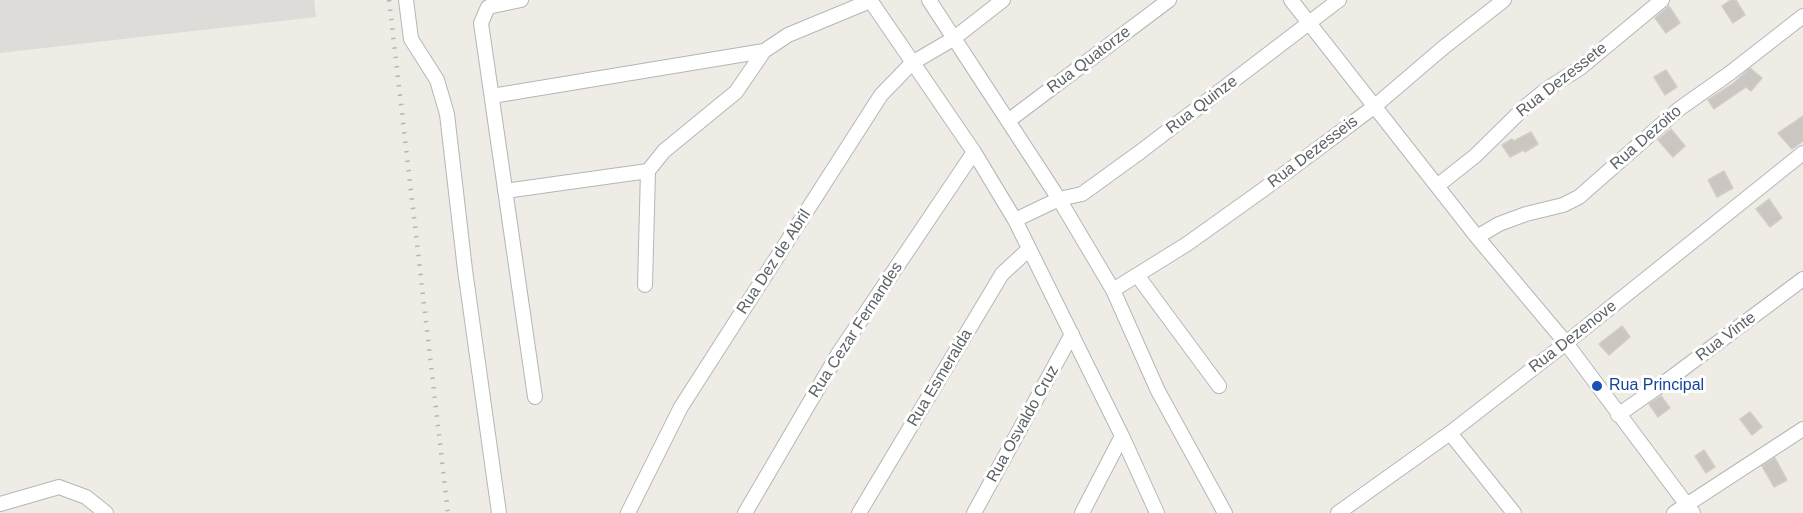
<!DOCTYPE html>
<html>
<head>
<meta charset="utf-8">
<style>
	body { margin:0 }
	canvas { display:block; background:#efece6 }
</style>
</head>
<body>
<canvas width="1803" height="513"></canvas>
<script>
const g = document.querySelector('canvas').getContext('2d');
g.lineJoin = 'round';
function paint(path, color) {
  g.fillStyle = color;
  g.fill(path, 'evenodd');
}
function toPath(rows) {
  const path = new Path2D();
  for (const r of rows) {
    path.moveTo(r[0], r[1]);
    for (let i = 2; i < r.length; i += 2) path.lineTo(r[i], r[i + 1]);
  }
  return path;
}
function strokePath(path, color, width, dash) {
  g.strokeStyle = color;
  g.lineWidth = width;
  g.lineCap = dash ? 'butt' : 'round';
  g.setLineDash(dash || []);
  g.stroke(path);
}
function drawText(font, color, halo, rows, align = 'center') {
  g.font = font + ' Arial,sans-serif';
  g.lineWidth = 6;
  g.setLineDash([]);
  g.textBaseline = 'middle';
  g.strokeStyle = halo;
  g.fillStyle = color;
  for (const [text, x, y, turn = 0] of rows) {
    g.save();
    g.translate(x, y);
    g.rotate((+turn || 0) * Math.PI / 180);
    g.textAlign = isNaN(turn) ? turn : align;
    if (halo) g.strokeText(text, 0, 0);
    g.fillText(text, 0, 0);
    g.restore();
  }
}
const industrial = toPath([
	[0,0,314,0,316,17,0,53]
]);
const building = toPath([
	[1731,0,1736,0,1745,15,1733,23,1722,6,1731,0],
	[1669,6,1680,23,1666,33,1655,18,1669,6],
	[1750,68,1762,78,1751,91,1746,87,1714,109,1708,100,1734,83,1750,68],
	[1666,70,1677,87,1665,95,1654,77,1666,70],
	[1803,116,1803,141,1792,149,1778,133,1803,116],
	[1671,129,1685,146,1673,157,1658,140,1671,129],
	[1531,132,1538,144,1525,152,1523,150,1510,157,1502,145,1512,139,1514,141,1531,132],
	[1724,171,1733,188,1717,197,1708,180,1724,171],
	[1769,199,1782,218,1770,227,1756,209,1769,199],
	[1622,326,1630,337,1609,355,1599,344,1622,326],
	[1661,396,1670,408,1658,417,1649,404,1661,396],
	[1750,412,1762,427,1752,435,1740,419,1750,412],
	[1704,450,1715,467,1706,473,1695,456,1704,450],
	[1775,458,1787,480,1774,487,1762,466,1775,458]
]);
const minor = toPath([
	[406,0,411,39,437,80,447,114,465,270,499,513],
	[521,0,488,7,481,23,535,397],
	[870,0,974,152,1015,220,1122,436,1157,513],
	[929,0,1059,199,1113,290,1158,391,1225,513],
	[1291,0,1477,237,1566,343,1693,513],
	[492,96,764,51],
	[1008,121,1169,0],
	[1437,186,1475,156,1525,107,1547,89,1580,68,1662,0],
	[505,191,648,171],
	[1015,220,1059,199,1082,194,1140,152,1339,0],
	[1477,237,1499,224,1526,214,1563,205,1579,197,1679,109,1730,73,1803,16],
	[1137,275,1219,386],
	[645,285,648,171,664,151,736,92,764,51,788,35,870,1],
	[1113,290,1187,244,1264,189,1375,106,1444,47,1504,0],
	[1618,415,1668,380,1803,279],
	[1450,433,1514,513],
	[0,504,59,487,86,497,106,513],
	[628,513,681,407,881,95,912,63,953,39,1003,0],
	[745,513,838,354,974,152],
	[859,513,1002,274,1028,250],
	[974,513,1072,334],
	[1082,513,1122,436],
	[1338,513,1450,433,1566,343,1803,153],
	[1674,513,1803,429]
]);
const rail = toPath([
	[389,0,448,513]
]);
const markers = [
	[1597,386,6,"#1a4fb4"]
];
const streetNames = [
	["Rua Quatorze",1089,60,-37],
	["Rua Dezessete",1562,80,-38],
	["Rua Quinze",1202,105,-37],
	["Rua Dezoito",1646,138,-41],
	["Rua Dezesseis",1313,152,-37],
	["Rua Dez de Abril",774,262,-57],
	["Rua Cezar Fernandes",856,330,-57],
	["Rua Dezenove",1573,337,-38],
	["Rua Vinte",1726,337,-37],
	["Rua Esmeralda",940,378,-59],
	["Rua Osvaldo Cruz",1023,424,-61]
];
const transitNames = [
	["Rua Principal",1609,386]
];
paint(industrial, '#dedbd8');
paint(building, '#cac7c2');
strokePath(building, '#d3cdc4', 1.5);
strokePath(minor, '#b3b6ba', 16);
strokePath(minor, '#fff', 14);
strokePath(rail, '#b4b5b5', 4.5, [1.5, 8]);
for (const [x, y, r, color] of markers) {
  const dot = new Path2D();
  dot.arc(x, y, r, 0, 2 * Math.PI);
  g.fillStyle = color;
  g.fill(dot);
  strokePath(dot, '#fff', 2);
}
drawText('16px', '#5d6265', '#fff', streetNames);
drawText('16px', '#164399', '#fff', transitNames, 'left');
</script>
</body>
</html>
